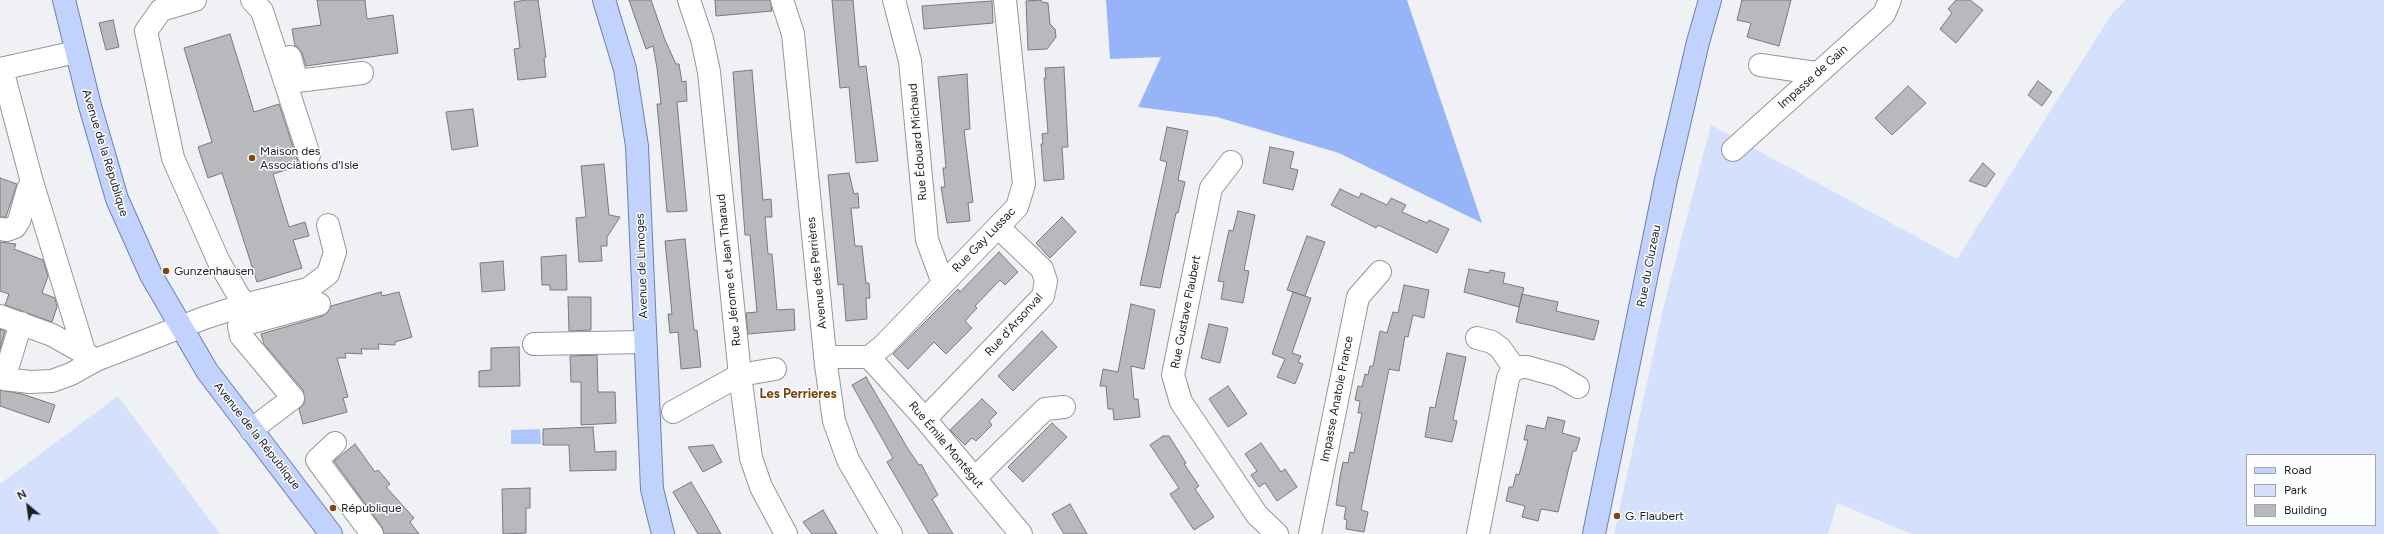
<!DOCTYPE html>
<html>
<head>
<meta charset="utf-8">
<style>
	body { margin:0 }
	#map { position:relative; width:2384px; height:534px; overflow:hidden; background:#eff1f5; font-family:Figtree,sans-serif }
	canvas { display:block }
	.legend { position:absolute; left:2246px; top:454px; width:130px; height:72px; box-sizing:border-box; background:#fdfeff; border:1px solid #a4a5a6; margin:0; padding:5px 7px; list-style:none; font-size:12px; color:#1e1f20 }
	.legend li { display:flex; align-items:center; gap:8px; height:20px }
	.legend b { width:20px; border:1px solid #a4a5a6 }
	.north { position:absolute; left:8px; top:486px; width:40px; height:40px; -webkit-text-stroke:3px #fdfeff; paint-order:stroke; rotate:331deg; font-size:11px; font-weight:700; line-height:16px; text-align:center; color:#1e1f20 }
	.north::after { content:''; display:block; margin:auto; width:14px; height:18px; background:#1e1f20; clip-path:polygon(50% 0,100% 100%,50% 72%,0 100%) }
</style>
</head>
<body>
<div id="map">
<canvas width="2384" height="534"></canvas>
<ul class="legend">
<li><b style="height:5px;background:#c1d3fc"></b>Road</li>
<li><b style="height:11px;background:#d4e0fc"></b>Park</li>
<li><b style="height:11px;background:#b7b9bd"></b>Building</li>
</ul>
<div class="north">N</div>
</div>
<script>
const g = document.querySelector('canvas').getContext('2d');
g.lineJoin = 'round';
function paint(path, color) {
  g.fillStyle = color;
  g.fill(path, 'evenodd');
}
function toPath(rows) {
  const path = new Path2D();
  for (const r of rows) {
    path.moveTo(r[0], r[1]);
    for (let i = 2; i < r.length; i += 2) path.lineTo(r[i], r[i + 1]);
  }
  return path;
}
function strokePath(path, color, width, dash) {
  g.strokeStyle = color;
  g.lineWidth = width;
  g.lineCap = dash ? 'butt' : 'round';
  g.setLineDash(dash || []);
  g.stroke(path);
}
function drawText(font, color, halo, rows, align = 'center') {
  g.font = font + ' Figtree,sans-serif';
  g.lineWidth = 3;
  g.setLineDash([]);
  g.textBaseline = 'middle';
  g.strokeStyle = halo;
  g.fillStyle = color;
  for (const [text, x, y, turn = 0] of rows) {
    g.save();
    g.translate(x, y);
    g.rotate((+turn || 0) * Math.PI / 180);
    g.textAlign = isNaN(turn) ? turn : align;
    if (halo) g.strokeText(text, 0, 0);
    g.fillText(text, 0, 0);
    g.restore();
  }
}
const green = toPath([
	[2126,0,2384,0,2384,534,1911,534,1837,503,1828,534,1614,534,1664,305,1711,125,1957,259,2111,15],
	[2247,455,2375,455,2375,525,2247,525],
	[118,396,220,534,0,534,0,484]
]);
const forest = toPath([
	[1106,0,1407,0,1482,223,1339,153,1217,117,1138,107,1161,57,1110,59]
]);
const water = toPath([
	[540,429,541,444,511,444,511,430]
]);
const building = toPath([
	[317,0,365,0,367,19,393,15,398,53,306,66,302,53,297,46,295,46,292,29,321,25,317,0],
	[526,0,538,0,546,57,544,58,546,77,518,80,514,49,520,48,514,2,526,0],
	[629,0,651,0,665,40,676,64,679,64,682,82,686,81,687,101,677,102,687,211,667,212,657,104,661,104,657,68,653,46,646,49,629,0],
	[715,0,770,0,772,11,716,16,715,0],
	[832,0,853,0,859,67,866,66,878,161,856,163,849,87,840,88,832,0],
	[1041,0,1042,2,1048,3,1050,24,1055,29,1056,37,1047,49,1028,50,1026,1,1041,0],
	[1742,0,1791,0,1779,46,1747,37,1751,23,1737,20,1742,0],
	[1956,0,1970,0,1983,10,1956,43,1940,29,1952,13,1948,9,1956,0],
	[992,1,993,23,924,29,922,6,992,1],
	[113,20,119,47,106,50,99,23,113,20],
	[230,34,254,112,279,104,297,159,302,165,273,174,289,227,305,222,309,236,293,240,302,268,257,282,222,173,208,178,198,147,212,142,184,48,230,34],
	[1064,67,1068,147,1062,147,1064,179,1044,181,1041,144,1043,144,1042,134,1048,133,1044,78,1046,78,1045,68,1064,67],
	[752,70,763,200,771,199,772,217,765,217,768,254,772,254,777,310,794,309,795,330,748,334,746,313,757,312,750,235,745,235,733,72,752,70],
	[967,74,970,129,964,130,973,202,968,203,970,221,947,223,941,187,945,187,943,168,946,168,938,77,967,74],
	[2038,81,2052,92,2042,106,2028,95,2038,81],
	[1908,86,1926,103,1892,135,1875,118,1908,86],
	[473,109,478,146,452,150,446,112,473,109],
	[1167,127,1188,131,1178,180,1185,182,1178,213,1176,213,1160,288,1140,285,1167,162,1160,160,1167,127],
	[1270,147,1294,152,1290,168,1298,170,1293,190,1263,183,1270,147],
	[1983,163,1995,174,1986,187,1969,181,1983,163],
	[604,164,609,215,620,217,607,237,607,246,601,246,602,261,579,262,576,218,586,217,581,166,604,164],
	[849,173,854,194,858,193,859,208,851,208,855,246,862,246,866,283,869,283,870,298,866,298,867,319,846,321,843,284,838,285,828,175,849,173],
	[0,178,17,184,6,217,0,217,0,178],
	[1340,189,1359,198,1361,193,1387,205,1391,198,1406,205,1402,212,1427,223,1429,220,1449,229,1437,253,1378,225,1376,228,1331,205,1340,189],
	[1238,211,1255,215,1244,270,1249,271,1243,303,1221,299,1224,282,1218,281,1229,230,1233,231,1238,211],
	[1062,217,1076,232,1050,258,1036,243,1062,217],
	[1307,236,1325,242,1305,296,1287,290,1307,236],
	[685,239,694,330,697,330,701,367,681,369,678,332,670,333,668,314,672,314,665,241,685,239],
	[0,242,16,244,14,249,43,260,48,276,42,293,55,298,57,307,52,322,5,305,9,294,0,291,0,242],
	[999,252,1018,272,1005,285,1000,280,975,306,977,308,965,321,972,328,946,354,934,342,908,369,893,354,958,289,960,292,999,252],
	[566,255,567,290,550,290,550,285,542,285,541,257,566,255],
	[503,261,505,290,482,292,480,263,503,261],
	[1469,269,1489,273,1490,270,1505,273,1503,283,1524,288,1519,307,1464,292,1469,269],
	[1404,285,1429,290,1424,318,1413,315,1408,337,1405,336,1399,371,1389,369,1361,510,1368,512,1364,532,1346,529,1347,520,1344,519,1346,507,1336,505,1340,477,1343,462,1348,463,1350,452,1354,453,1362,413,1358,413,1360,401,1355,400,1358,386,1362,387,1365,374,1368,375,1370,366,1373,366,1380,331,1387,333,1393,312,1398,313,1404,285],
	[381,292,382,296,399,292,412,337,395,342,395,345,378,344,379,349,361,349,362,354,345,353,346,358,337,358,348,397,343,398,347,412,303,424,299,409,305,402,303,390,264,344,261,334,323,316,328,312,331,306,381,292],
	[1293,292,1311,298,1292,353,1301,356,1298,362,1303,364,1295,384,1277,377,1285,359,1272,354,1293,292],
	[1522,294,1558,302,1556,311,1599,321,1594,340,1516,322,1522,294],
	[568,297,591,297,591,330,569,331,568,297],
	[1131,304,1155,310,1144,369,1131,366,1134,399,1138,399,1140,417,1114,420,1113,409,1108,409,1106,386,1100,386,1103,369,1118,372,1131,304],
	[1209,324,1228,328,1220,363,1201,358,1209,324],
	[0,329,5,331,0,349,0,329],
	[1042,331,1057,347,1013,391,998,376,1042,331],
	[519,347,520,386,479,387,479,371,491,370,491,348,519,347],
	[1447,353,1466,357,1453,420,1457,421,1452,442,1425,437,1430,407,1435,408,1447,353],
	[597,355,598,392,615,392,616,423,581,425,581,382,571,382,570,356,597,355],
	[866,377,908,449,919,465,921,464,938,495,932,499,953,534,929,534,887,462,893,458,852,385,866,377],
	[1228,386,1247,414,1228,427,1209,399,1228,386],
	[0,390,22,394,55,405,49,423,0,406,0,390],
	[982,399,997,413,989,421,992,425,976,441,972,438,965,445,950,430,982,399],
	[1548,417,1565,421,1562,433,1580,438,1576,451,1573,451,1558,512,1541,509,1538,521,1522,517,1525,506,1506,501,1509,487,1513,487,1516,474,1519,475,1528,440,1524,440,1527,425,1545,429,1548,417],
	[1052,423,1067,437,1023,482,1008,467,1052,423],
	[593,427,595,452,616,451,616,470,570,471,569,445,543,445,543,429,593,427],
	[1163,436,1169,436,1186,463,1184,464,1199,486,1195,489,1214,517,1194,530,1170,494,1179,488,1150,445,1163,436],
	[1261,443,1281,472,1285,469,1297,487,1277,501,1265,483,1259,487,1251,475,1257,471,1245,454,1261,443],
	[355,444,375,472,378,470,390,484,386,487,414,518,410,522,419,534,384,534,382,527,334,461,355,444],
	[713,445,722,462,703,472,688,447,713,445],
	[691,482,710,514,721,534,698,534,673,492,691,482],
	[530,488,530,508,526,508,526,533,503,534,502,489,530,488],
	[1070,504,1087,534,1064,534,1052,514,1070,504],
	[823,510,837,534,812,534,803,522,823,510]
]);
const minor = toPath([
	[195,0,161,10,146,31,173,158,219,262,244,305],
	[252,0,262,11,309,155],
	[689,0,702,39,709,72,740,375,751,458,761,487,786,534],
	[782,0,793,34,826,365,834,421,848,460,891,534],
	[894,0,910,61,927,240,943,283],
	[290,57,297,81,362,73],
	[1760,65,1816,73],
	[0,69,76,52],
	[2,69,32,182,85,354],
	[1733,150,1884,14,1890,0],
	[1231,162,1211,188,1173,375,1181,402,1257,515,1277,534],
	[0,229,7,230,15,227,19,221,28,189,32,182],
	[0,316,52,335,93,358],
	[21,323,4,379,30,382,52,381,71,374,96,360,204,318,244,305,308,289,328,274,335,252,328,225],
	[1477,338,1492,342,1500,348,1515,369],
	[534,344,644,342],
	[825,357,869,357,884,345,1017,207,1024,184,1005,0],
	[869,357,925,419,1021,534],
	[673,412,740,375,775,369],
	[925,419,1043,296,1046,281,1042,269,999,228],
	[251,430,293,398,241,336,239,326,319,304],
	[335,443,317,460,372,534],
	[975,478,1045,409,1064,407],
	[1310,534,1358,297,1380,272],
	[1478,534,1508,378,1511,372,1520,367,1527,367,1559,376,1578,387]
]);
const major = toPath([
	[64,0,90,106,117,199,151,275,207,371,331,534],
	[604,0,625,69,637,146,652,489,663,534],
	[1594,534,1666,180,1698,42,1710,0]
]);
const markers = [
	[252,158,4,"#854609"],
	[166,271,4,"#854609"],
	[333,508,4,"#854609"],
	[1617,516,4,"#854609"]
];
const streetNames = [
	["Impasse de Gain",1813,77,-42],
	["Rue Édouard Michaud",918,142,-95],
	["Avenue de la République",105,153,73],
	["Rue Gay Lussac",984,240,-46],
	["Avenue de Limoges",642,266,-92],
	["Rue du Cluzeau",1649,266,-79],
	["Rue Jérome et Jean Tharaud",729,270,-96],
	["Avenue des Perrières",817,273,-96],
	["Rue Gustave Flaubert",1186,312,-79],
	["Rue d'Arsonval",1014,325,-48],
	["Impasse Anatole France",1337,399,-79],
	["Avenue de la République",257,436,52],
	["Rue Émile Montégut",946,445,50]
];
const poiNames = [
	["Maison des",260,151],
	["Associations d'Isle",260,165],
	["Gunzenhausen",174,271],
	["République",341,508],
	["G. Flaubert",1625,516]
];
const neighbourhoodNames = [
	["Les Perrieres",798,394]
];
paint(green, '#d4e0fc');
paint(forest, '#97b4f9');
paint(water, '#adc6fd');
paint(building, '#b7b9bd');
strokePath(building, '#797a7e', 1);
strokePath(minor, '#95979b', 24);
strokePath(major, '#6d80ae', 24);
strokePath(minor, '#fff', 22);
strokePath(major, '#c1d3fc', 22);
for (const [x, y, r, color] of markers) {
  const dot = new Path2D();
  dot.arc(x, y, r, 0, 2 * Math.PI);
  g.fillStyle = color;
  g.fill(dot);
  strokePath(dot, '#fdfeff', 1.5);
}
drawText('12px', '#1e1f20', '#fdfeff', streetNames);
drawText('12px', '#1e1f20', '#fdfeff', poiNames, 'left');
drawText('bold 13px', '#7d430f', '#fdfeff', neighbourhoodNames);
</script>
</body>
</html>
